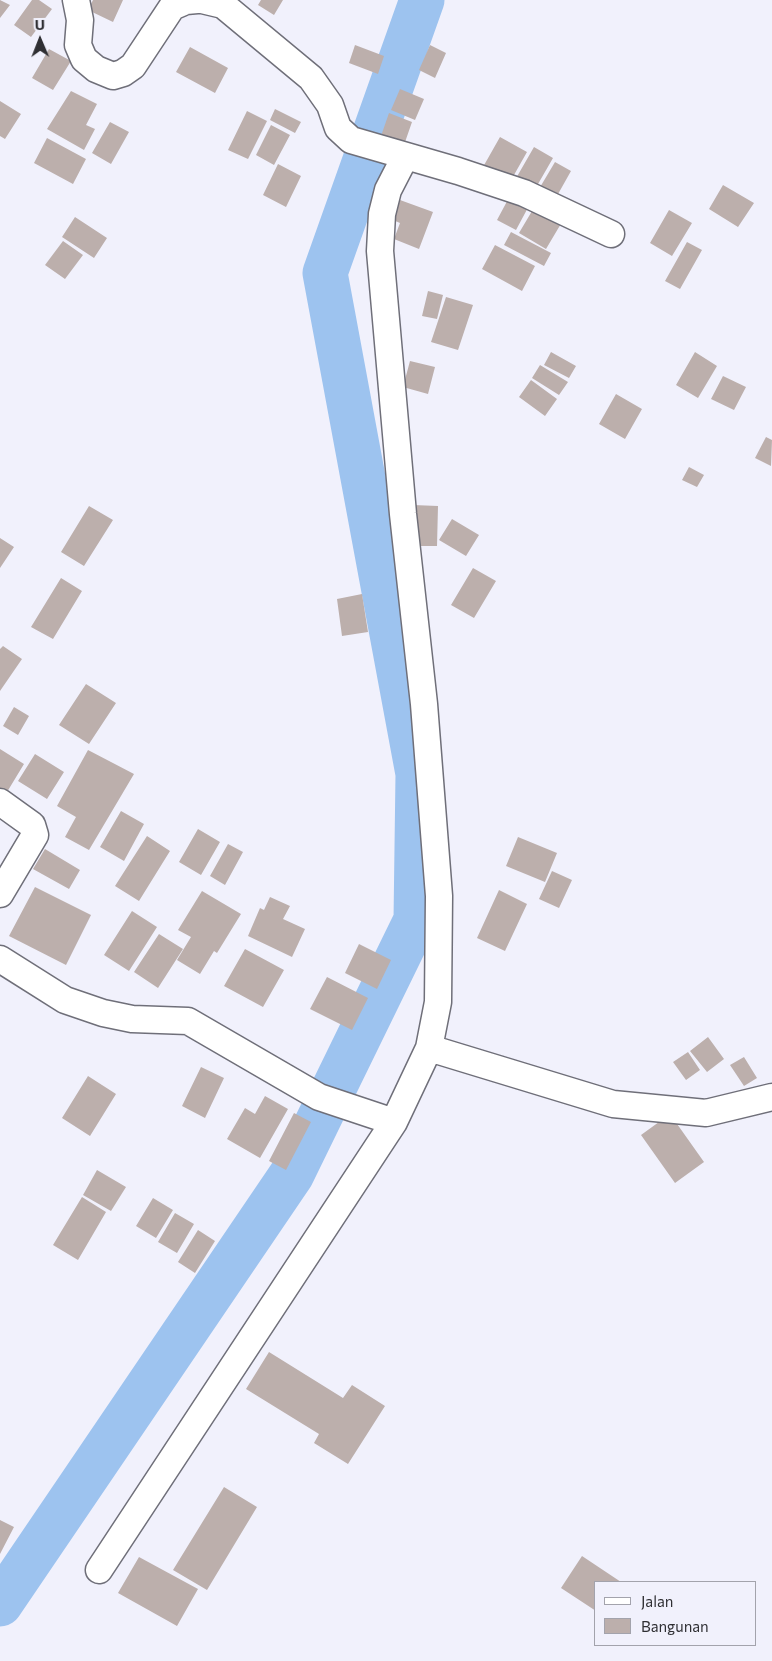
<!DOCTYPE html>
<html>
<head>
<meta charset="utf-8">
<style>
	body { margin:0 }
	#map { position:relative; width:772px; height:1661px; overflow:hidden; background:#f1f1fc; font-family:Commissioner,sans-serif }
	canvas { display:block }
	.legend { position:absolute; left:594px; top:1581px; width:162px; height:65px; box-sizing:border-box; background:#f1f1fc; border:1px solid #a3a3ac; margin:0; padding:6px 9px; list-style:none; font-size:15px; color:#2f2f33 }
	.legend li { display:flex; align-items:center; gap:10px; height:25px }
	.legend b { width:25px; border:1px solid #a3a3ac }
	.north { position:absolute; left:15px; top:15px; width:50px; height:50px; -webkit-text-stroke:4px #f1f1fc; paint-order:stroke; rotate:359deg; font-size:14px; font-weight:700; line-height:20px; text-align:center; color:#2f2f33 }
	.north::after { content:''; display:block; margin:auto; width:18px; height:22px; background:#2f2f33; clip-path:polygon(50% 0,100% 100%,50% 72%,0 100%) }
</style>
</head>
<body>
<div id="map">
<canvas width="772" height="1661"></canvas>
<ul class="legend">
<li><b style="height:6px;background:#fff"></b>Jalan</li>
<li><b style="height:14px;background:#bcafac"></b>Bangunan</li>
</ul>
<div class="north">U</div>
</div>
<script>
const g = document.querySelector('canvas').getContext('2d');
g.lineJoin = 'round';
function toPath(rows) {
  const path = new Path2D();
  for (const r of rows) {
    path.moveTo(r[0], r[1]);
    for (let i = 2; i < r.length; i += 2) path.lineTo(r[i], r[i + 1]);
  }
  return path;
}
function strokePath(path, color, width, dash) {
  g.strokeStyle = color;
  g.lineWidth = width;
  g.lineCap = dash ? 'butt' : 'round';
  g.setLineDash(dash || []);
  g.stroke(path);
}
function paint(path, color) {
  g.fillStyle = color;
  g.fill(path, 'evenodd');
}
const river = toPath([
	[0,1604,292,1174,416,920,418,774,325,273,422,0]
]);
const building = toPath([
	[0,0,10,5,0,18],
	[32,0,39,0,52,9,31,37,14,25],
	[93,0,123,0,113,22,88,10],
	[261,0,283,0,274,15,258,5],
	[355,45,384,56,378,74,349,63],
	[430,45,446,53,435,78,419,70],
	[190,47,228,68,215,93,176,72],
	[49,49,71,61,53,90,32,78],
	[400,89,424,99,415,120,391,110],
	[71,91,97,104,86,125,95,129,84,150,47,129],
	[0,101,21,114,5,139,0,136],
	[275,109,301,122,295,133,270,120],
	[247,111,267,121,248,159,228,150],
	[389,113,412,122,404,145,381,136],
	[110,122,129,132,111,164,92,153],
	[271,125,290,135,274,165,256,155],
	[500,137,527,152,510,182,483,167],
	[47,138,86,159,73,184,34,163],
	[534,147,553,158,534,191,515,180],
	[555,162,571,171,553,203,536,194],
	[278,164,301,176,286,207,263,195],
	[723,185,754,203,738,227,709,209],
	[512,192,531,202,516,230,497,220],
	[400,200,433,212,419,249,394,239,400,223,393,220],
	[535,206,562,222,546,249,519,233],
	[669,210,692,223,672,256,650,243],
	[75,217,107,238,94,258,62,237],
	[511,232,551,253,544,266,504,245],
	[63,241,83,255,65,279,45,265],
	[687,242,702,250,680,289,665,281],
	[495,245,535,266,522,291,482,269],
	[428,291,443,295,437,319,422,316],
	[446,297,473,305,458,350,431,342],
	[551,352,576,366,569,378,544,365],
	[695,352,717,366,698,398,676,385],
	[410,361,435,367,428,394,403,387],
	[540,365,568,382,559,395,532,378],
	[723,376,746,387,734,410,711,399],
	[531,380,557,399,545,416,519,397],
	[616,394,642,409,625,439,599,424],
	[766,437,772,440,771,466,755,458],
	[689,467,704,475,697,487,682,480],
	[413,505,438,506,437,546,411,546],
	[89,506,113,520,84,566,61,552],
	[452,519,479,535,466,556,439,540],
	[0,538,14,547,0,568],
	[473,568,496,581,474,618,451,605],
	[61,578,82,591,53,639,31,627],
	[362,594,368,632,342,636,337,599],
	[3,646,22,659,0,691,0,649],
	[86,684,116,703,89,744,59,725],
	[14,707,29,716,18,735,3,726],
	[0,749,24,764,4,797,0,794],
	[88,750,134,774,89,850,65,837,76,817,57,806],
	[35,754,64,772,47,799,18,781],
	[121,811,144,824,124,861,100,847],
	[198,829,220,842,201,875,179,862],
	[147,836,170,851,139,901,115,886],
	[518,837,557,853,545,882,506,866],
	[228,844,243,852,225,885,210,876],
	[45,849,80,870,69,889,33,869],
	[552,871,572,880,559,908,539,899],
	[35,887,91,915,66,965,9,936],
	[499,890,527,904,505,951,477,938],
	[202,891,241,914,217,953,214,951,200,974,177,960,191,937,178,930],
	[270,897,290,906,283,919,305,929,292,957,248,936,260,908,264,910],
	[132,911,157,927,129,971,104,955],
	[159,934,183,949,158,988,134,972],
	[359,944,391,960,377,989,345,973],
	[245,949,284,970,263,1007,224,986],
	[327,977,368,998,352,1030,310,1009],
	[708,1037,724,1059,707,1072,690,1051],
	[688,1052,700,1070,686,1080,673,1062],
	[744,1057,757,1078,744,1086,730,1065],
	[201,1067,224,1078,205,1118,182,1106],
	[88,1076,116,1094,90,1136,62,1118],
	[265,1096,288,1109,260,1158,227,1139,245,1108,255,1114],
	[294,1113,311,1122,286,1170,269,1161],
	[670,1114,704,1162,675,1183,641,1135],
	[97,1170,126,1187,111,1211,83,1195],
	[82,1197,106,1212,78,1260,53,1245],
	[153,1198,173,1210,156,1238,136,1226],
	[175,1213,194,1224,177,1253,158,1242],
	[198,1230,215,1241,195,1273,178,1262],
	[269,1352,343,1398,352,1385,385,1406,348,1464,314,1443,319,1434,246,1389],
	[224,1487,257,1507,207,1590,173,1570],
	[0,1520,14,1527,0,1554],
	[582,1556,621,1582,596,1582,596,1611,561,1588],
	[139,1557,198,1589,177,1626,118,1593]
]);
const street = toPath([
	[76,0,80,20,78,45,84,59,96,69,113,76,123,73,133,66,172,7,186,1,197,0],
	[202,0,223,5,311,78,330,105,338,128,351,140,458,171,524,193,611,234],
	[405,157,388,190,382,214,380,251,403,514,424,704,439,896,438,1002,429,1048,613,1104,706,1113,772,1097],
	[0,802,32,825,35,835,0,894],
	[0,959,65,1000,103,1013,132,1019,188,1021,319,1097,394,1122],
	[99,1570,394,1122,429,1048]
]);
strokePath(river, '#9dc3ef', 45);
paint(building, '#bcafac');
strokePath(street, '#6f6f79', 29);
strokePath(street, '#fff', 26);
</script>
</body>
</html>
